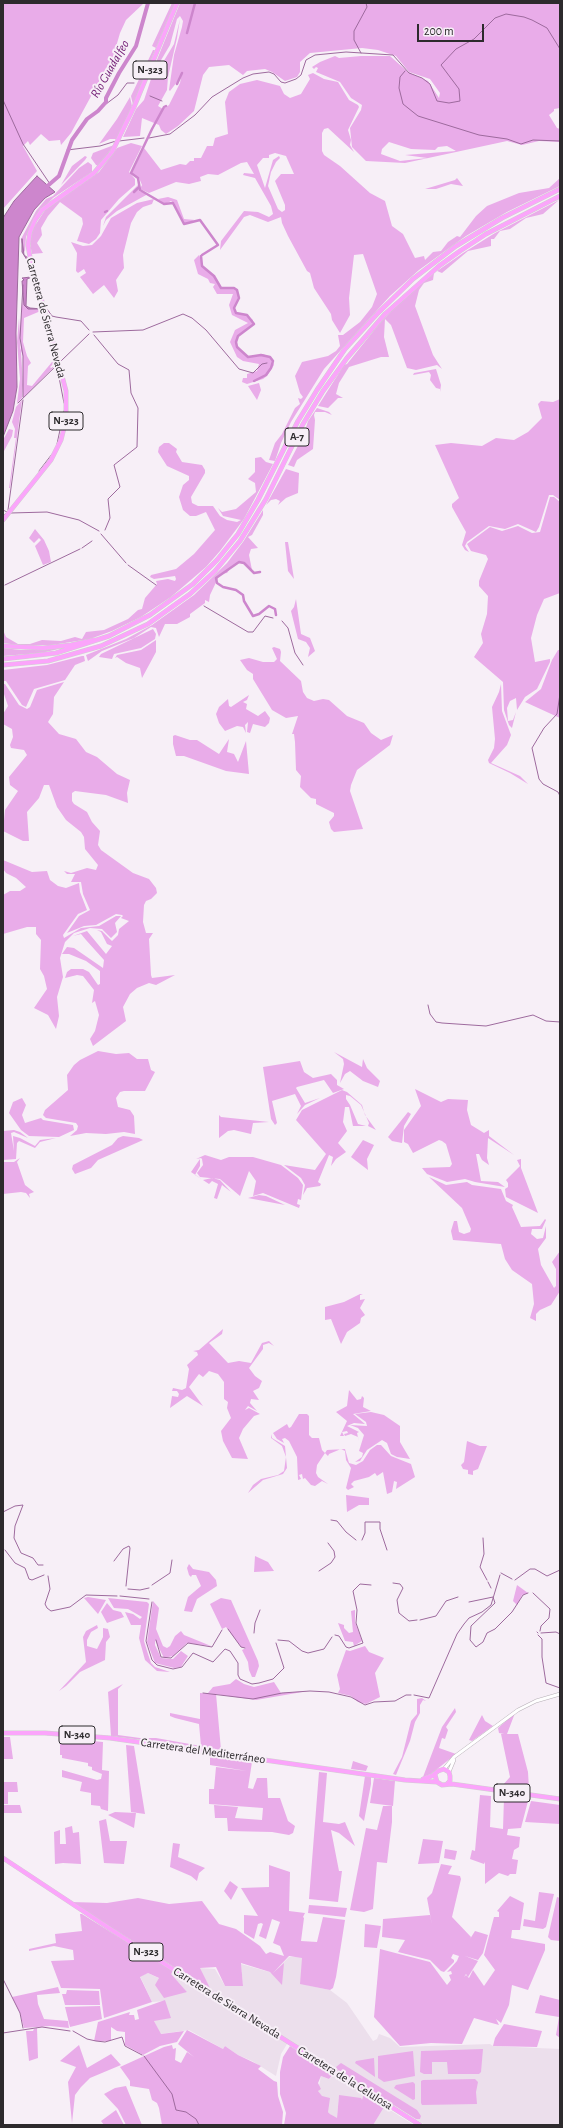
<!DOCTYPE html>
<html>
<head>
<meta charset="utf-8">
<style>
	body { margin:0 }
	#map { position:relative; width:563px; height:2128px; overflow:hidden; background:#f7eff7; font-family:"Alegreya Sans",sans-serif }
	canvas { display:block }
	.frame { position:absolute; inset:0; border:4px solid #2d2a2d; pointer-events:none }
	.scale { position:absolute; left:417px; top:24px; width:67px; height:18px; box-sizing:border-box; border:2px solid #2d2a2d; border-top:0; padding-left:5px; font-size:12px; line-height:14px; white-space:nowrap; color:#2d2a2d; -webkit-text-stroke:3px #f7eff7; paint-order:stroke }
</style>
</head>
<body>
<div id="map">
<canvas width="563" height="2128"></canvas>
<div class="frame"></div>
<div class="scale">200 m</div>
</div>
<script>
const g = document.querySelector('canvas').getContext('2d');
g.lineJoin = 'round';
function paint(path, color) {
  g.fillStyle = color;
  g.fill(path, 'evenodd');
}
function toPath(rows) {
  const path = new Path2D();
  for (const r of rows) {
    path.moveTo(r[0], r[1]);
    for (let i = 2; i < r.length; i += 2) path.lineTo(r[i], r[i + 1]);
  }
  return path;
}
function strokePath(path, color, width, dash) {
  g.strokeStyle = color;
  g.lineWidth = width;
  g.lineCap = dash ? 'butt' : 'round';
  g.setLineDash(dash || []);
  g.stroke(path);
}
function drawText(font, color, halo, rows, align = 'center') {
  g.font = font + ' "Alegreya Sans",sans-serif';
  g.lineWidth = 4;
  g.setLineDash([]);
  g.textBaseline = 'middle';
  g.strokeStyle = halo;
  g.fillStyle = color;
  for (const [text, x, y, turn = 0] of rows) {
    g.save();
    g.translate(x, y);
    g.rotate((+turn || 0) * Math.PI / 180);
    g.textAlign = isNaN(turn) ? turn : align;
    if (halo) g.strokeText(text, 0, 0);
    g.fillText(text, 0, 0);
    g.restore();
  }
}
const built = toPath([
	[289,1957,302,1957,307,1985,330,1990,347,2003,373,2041,377,2039,379,2034,390,2038,400,2047,490,2044,493,2046,560,2049,560,2125,425,2125,333,2068,287,2044,281,2054,276,2076,252,2061,238,2055,225,2046,223,2049,189,2030,160,2034,154,2021,165,2001,152,2002,140,1976,148,1973,187,1992,170,1974,173,1971,201,1989,210,1988,199,1968,215,1969,225,1986,243,1986,241,1964,273,1973],
	[334,2074,363,2093,414,2125,361,2125,339,2095,337,2118,335,2118,328,2112,328,2106,318,2091,321,2076,329,2079]
]);
const green = toPath([
	[3,3,144,3,126,20,120,33,111,64,108,65,71,133,61,145,60,140,49,141,41,134,30,145,28,141,23,146,37,171,3,209],
	[172,3,175,3,156,48,152,46],
	[180,3,560,3,560,108,554,109,554,111,549,115,557,128,560,129,560,142,539,141,522,145,507,141,405,163,366,161,352,147,350,128,361,110,362,105,351,98,340,82,316,72,318,68,316,67,314,69,312,67,320,62,335,56,339,58,361,56,390,56,408,72,428,81,439,98,440,93,430,79,409,72,396,56,378,50,362,48,310,53,300,62,300,72,297,77,285,81,272,72,265,69,247,71,243,75,229,65,209,67,203,75,194,111,178,126,166,134,161,130,159,125,142,118,140,136,123,137,136,109,144,100,153,73,159,69,174,44,180,19,177,38,168,77,167,90,158,106,163,109,169,105,180,83,182,73,177,82,170,91,169,90,174,55,182,27,183,21,180,16,177,19,170,45,157,67,154,67],
	[389,142,411,149,435,150,438,147,447,146,456,151,405,155,427,158,400,161,381,154,382,149],
	[153,50,155,50,133,105,131,96],
	[313,73,324,79,338,82,349,100,358,105,359,107,348,130,351,140,350,145,354,152,328,128,324,129,322,133,322,151,324,155,340,166,370,193,385,201,392,226,403,234,415,258,424,256,425,260,433,252,441,251,448,242,457,236,460,237,476,216,487,206,519,193,549,188,560,178,560,186,507,212,466,236,419,270,390,296,324,369,291,422,281,443,275,461,269,460,275,443,282,434,295,408,300,404,298,398,301,399,303,397,300,393,295,376,302,362,328,356,336,351,340,346,338,335,343,335,360,322,372,307,377,294,363,254,354,255,349,298,350,315,340,333,332,320,331,314,314,288,310,273,307,271,288,236,282,223,281,217,268,222,250,215,244,217,220,250,221,241,244,211,258,212,269,217,273,214,271,206,255,178,243,175,244,173,254,174,247,162,241,163,218,175,208,174,200,177,201,181,189,184,176,182,149,193,140,189,142,185,139,178,132,173,144,148,161,170,180,164,186,165,190,161,194,161,194,158,201,158,207,146,213,146,215,138,228,134,225,102,229,92,240,84,257,80,280,86,284,94,290,98,301,94,310,79,308,75],
	[275,153,286,156,294,174,281,174,275,181,285,205,285,210,282,212,278,209,268,186,271,172,276,162,280,158,279,156,273,160,265,188,257,165,263,158,269,158,269,155],
	[130,97,132,106,117,139,110,139,99,144,117,119],
	[131,143,142,146,129,172,135,179,135,185,119,199,101,220,100,233,96,239,89,244,77,241,83,224,82,218,60,202,48,216,41,228,42,235,37,243,43,253,32,254,30,244,32,230,45,210,99,172,117,148],
	[114,145,105,158,98,166,96,165,91,158,93,153],
	[85,156,87,157,85,160,61,185,72,166],
	[88,162,92,165,92,172,53,198,34,218,26,237,25,252,23,249,23,240,21,244,21,239,36,211,46,199,53,196,79,168],
	[457,178,463,186,451,184,436,189,425,189,455,180],
	[138,185,138,186,134,192,138,188,139,191,148,194,117,211,106,220,103,226,106,217],
	[168,197,177,200,184,219,195,220,184,224,174,203,171,201,165,204,158,199],
	[154,199,152,204,143,207,137,212,131,223,123,255,124,268,116,280,118,291,114,298,104,285,93,294,80,277,86,273,84,269,78,273,76,271,77,253,71,242,83,246,92,245,101,236,111,218,137,203],
	[559,200,543,214,526,218,510,229,500,231,494,239,491,239,491,246,468,251,442,273,437,271,463,253,495,233],
	[199,255,204,268,214,276,221,287,234,288,238,292,238,298,234,307,236,314,246,314,253,320,253,325,238,337,236,343,242,352,250,357,263,354,272,358,274,365,267,376,263,379,247,384,242,382,243,378,247,378,247,374,257,371,259,364,243,361,237,357,230,342,235,330,248,323,232,315,229,305,233,294,217,294,213,287,215,284,210,283,208,279,198,274,194,260],
	[434,273,433,280,424,283,419,290,415,306,433,355,442,369,437,365,416,370,407,368,391,325,385,319,384,337,389,357,381,357,349,367,339,383,336,394,343,398,338,398,328,408,318,406,344,365,347,364,379,324,396,306],
	[23,296,26,308,43,310,24,318,23,342,27,356,31,363,28,366,27,385,32,386,52,362,55,362,50,367,51,368,56,365,23,398,23,356,20,348,20,330],
	[19,318,23,385,22,398,17,403,20,379,17,342],
	[436,369,441,385,440,392,440,389,436,388,430,380,431,375,429,372,413,375,414,373],
	[259,383,261,390,257,400,248,386],
	[560,399,560,500,553,495,549,495,539,527,536,532,518,524,505,529,489,526,467,542,465,546,469,552,465,550,462,545,466,532,452,507,452,504,459,498,435,445,451,443,482,446,496,438,514,440,528,432,542,418,538,404,541,401,553,402],
	[22,400,10,488,9,488,16,438,14,438,15,429,12,422,16,407],
	[317,408,329,412,332,415,325,412,315,412,314,415,315,420,313,449,297,460,294,467,288,465,304,434,308,421],
	[9,429,13,430,12,436,3,453,3,440],
	[164,443,169,443,177,449,176,452,182,462,202,465,205,470,205,473,191,497,192,503,198,506,213,506,220,516,227,520,237,522,241,520,223,516,218,508,222,512,236,509,256,492,255,483,248,479,255,472,255,458,261,457,266,462,273,464,244,519,220,551,206,567,171,597,141,617,112,631,90,639,52,645,18,645,3,643,3,630,6,637,18,644,30,644,42,640,61,641,75,637,82,639,86,632,104,630,128,619,138,610,142,609,145,598,157,584,156,581,168,579,175,581,176,579,175,576,154,579,150,577,151,575,176,569,194,554,215,530,206,512,196,516,190,516,183,510,179,497,183,485,189,480,189,476,167,466,158,452,159,447],
	[286,469,299,473,298,493,286,498,278,505,280,501,276,499,271,500,266,505],
	[550,497,554,497,560,502,560,593,544,599,537,615,531,638,535,662,550,659,550,662,537,689,525,697,517,710,516,698,510,701,507,708,508,721,513,720,516,712,512,728,509,725,504,710,503,682,474,657,483,643,481,634,487,614,488,596,479,586,479,581,488,559,486,555,471,551,467,544,490,527,502,531,518,526,532,533,540,532],
	[263,510,263,515,252,535,248,537,258,548,251,549,249,555,252,570,245,564,239,563,232,566,227,573,220,574,210,595,209,602,205,600,205,603,190,614,190,617,177,624,165,624,159,637,156,628,151,627,134,638,102,651,88,661,86,655,126,639,152,625,194,595,227,563,243,542],
	[35,529,44,540,49,551,51,562,43,565,35,546,41,540,39,538,34,543,29,538],
	[285,542,288,542,294,579,288,571],
	[296,599,301,634,310,638,315,651,308,657,310,648,306,642,298,639,291,611,294,607],
	[153,629,156,634,155,639,141,648,114,654,112,659,99,657,101,654],
	[156,640,156,652,142,678,140,668,126,663,117,657,115,658,117,655,141,650],
	[274,647,280,649,281,652,280,661,301,681,303,692,307,698,314,701,323,699,329,700,347,716,364,723,371,733,381,740,393,735,390,745,357,770,351,785,350,791,363,829,334,832,331,829,329,822,334,816,334,813,316,804,316,799,311,798,300,787,301,776,296,770,295,742,294,734,292,734,298,716,286,718,272,710,253,679,253,674,247,670,240,660,249,658,263,662,274,662,277,659,272,648],
	[3,648,21,650,63,648,41,653,3,656],
	[558,650,560,650,560,718,525,702,541,689,552,660],
	[82,656,84,656,85,661,75,665,65,680,34,689,26,707,22,705,6,681,3,681,3,670,47,665],
	[64,682,54,697,53,714,48,722,59,734,76,739,86,752,97,757,117,774,130,780,127,793,128,803,106,795,75,791,72,793,72,801,74,804,87,812,92,822,100,831,98,845,101,850,133,873,149,879,156,888,157,893,151,899,146,901,144,905,143,922,146,933,153,933,149,939,151,975,152,978,175,975,156,985,149,983,137,988,130,994,123,1007,126,1021,93,1046,90,1039,95,1031,99,1015,95,1001,92,1003,94,990,83,976,77,975,65,978,67,972,71,969,83,969,89,972,98,985,100,984,100,971,86,961,69,954,62,954,67,947,74,948,103,968,104,960,86,940,81,934,73,936,87,931,106,954,112,946,107,944,101,932,97,930,102,931,112,941,118,935,119,929,129,921,121,918,123,916,122,915,116,914,96,925,84,926,67,933,79,916,90,910,83,894,81,882,71,882,75,874,67,874,64,871,71,873,87,868,96,870,98,865,85,849,84,837,81,832,66,820,57,807,49,785,44,785,39,798,27,812,29,841,23,841,3,831,5,810,18,791,10,785,9,777,27,755,24,750,11,748,10,745,13,737,12,729,3,724,3,714,8,706,3,691,3,684,5,684,19,705,27,709,30,707,37,690],
	[501,684,502,711,511,735,507,745,491,763,520,776,528,784,510,773,489,763,488,760,494,748,495,739,492,707,499,692],
	[249,695,247,700,243,702,247,704,246,709,258,716,265,711,270,718,269,723,265,727,253,724,250,733,247,732,248,722,245,725,246,733,243,727,237,726,225,731,219,723,216,714,219,707,228,699,229,706,231,707],
	[175,735,190,740,197,740,219,754,229,739,227,752,234,754,238,762,246,741,249,774,226,771,184,756,176,756,173,744,173,736],
	[3,860,32,872,47,871,50,880,58,886,66,888,79,883,80,892,87,910,78,914,63,935,64,938,81,928,99,926,116,916,121,916,115,923,117,932,111,938,102,929,90,928,74,933,65,942,60,958,63,977,57,997,59,1016,56,1029,48,1015,34,1008,47,989,44,976,40,969,41,940,36,934,36,927,27,927,3,934,3,895,10,891,20,891,26,887,16,878,6,873,3,869],
	[98,1051,116,1054,129,1053,137,1059,148,1059,151,1070,155,1072,145,1091,124,1091,120,1092,116,1098,118,1107,130,1110,134,1116,135,1134,124,1132,106,1134,86,1133,70,1136,77,1130,78,1126,76,1123,46,1118,43,1115,45,1110,68,1090,67,1075,74,1065,80,1060],
	[334,1052,362,1067,363,1059,367,1068,380,1081,378,1087,363,1081,350,1071,345,1074,340,1083,344,1064,343,1059],
	[300,1061,304,1072,313,1078,331,1074,337,1080,337,1085,344,1089,333,1093,324,1080,297,1087,296,1088,305,1103,320,1098,305,1105,297,1114,301,1106,295,1094,272,1101,277,1123,275,1125,271,1119,263,1067],
	[415,1089,441,1102,448,1099,468,1100,467,1110,471,1125,484,1133,489,1130,489,1136,514,1155,488,1138,487,1158,489,1165,482,1160,479,1154,476,1154,481,1181,498,1182,505,1187,475,1182,465,1179,447,1182,427,1174,422,1168,450,1167,452,1164,446,1144,442,1141,439,1140,413,1153,408,1144,404,1142,404,1130,421,1106],
	[342,1090,347,1092,362,1105,365,1115,376,1130,368,1126,369,1123,361,1105,350,1096,346,1095,346,1099,350,1105,358,1124,366,1126,353,1126,349,1107,345,1107,343,1122,347,1131,338,1143,346,1152,336,1159,331,1166,333,1157,329,1155,318,1182,321,1184,320,1186,307,1188,303,1195,305,1185,301,1178,284,1165,315,1170,326,1154,296,1120,302,1110],
	[22,1098,26,1105,22,1115,25,1123,41,1118,43,1120,73,1125,74,1130,59,1137,29,1136,21,1130,9,1113,13,1102],
	[408,1112,411,1114,404,1126,402,1143,392,1141,388,1137],
	[219,1115,221,1117,269,1122,253,1123,251,1134,234,1130,228,1131,219,1138],
	[14,1130,20,1132,28,1138,14,1132,11,1133,14,1151,13,1136,20,1138,35,1146,40,1140,56,1138,40,1142,35,1148,19,1141,17,1143,16,1159,3,1160,3,1131],
	[123,1136,139,1138,143,1140,98,1160,91,1168,75,1174,72,1169,73,1165,112,1145,118,1138],
	[363,1140,374,1145,367,1159,368,1170,351,1157],
	[205,1155,221,1160,229,1157,253,1157,281,1165,298,1178,303,1185,301,1200,298,1199,297,1204,300,1205,299,1208,263,1193,253,1196,256,1181,249,1171,240,1196,220,1179,200,1177,197,1173,203,1165,202,1159,201,1158,196,1159],
	[20,1158,17,1162,25,1185,34,1192,29,1194,30,1198,26,1193,21,1192,3,1194,3,1162,14,1162],
	[200,1159,200,1166,195,1175,203,1180,212,1178,220,1180,231,1192,222,1185,217,1199,214,1198,218,1184,212,1181,209,1184,191,1172],
	[521,1159,521,1168,538,1213,506,1197,505,1189,508,1187,508,1183,506,1180,520,1166,517,1160],
	[429,1177,446,1185,467,1182,472,1185,501,1189,506,1201,513,1205,512,1207,521,1227,540,1226,545,1219,546,1220,542,1229,532,1229,531,1234,537,1239,543,1238,546,1226,546,1238,538,1249,541,1265,554,1288,556,1286,556,1269,552,1262,560,1251,560,1291,551,1305,540,1310,536,1314,536,1321,530,1318,534,1304,532,1284,512,1270,505,1259,501,1244,453,1240,451,1231,454,1221,457,1221,459,1232,464,1234,470,1232,471,1229,462,1208],
	[259,1195,266,1196,285,1205,248,1198],
	[360,1294,363,1294,360,1295,360,1300,365,1299,360,1308,365,1315,361,1318,360,1323,347,1332,341,1344,331,1319,325,1320,325,1307,344,1302],
	[223,1329,222,1334,209,1343,228,1363,239,1361,251,1363,262,1343,269,1341,274,1346,269,1343,263,1345,263,1349,249,1368,255,1376,262,1381,259,1388,253,1391,259,1400,251,1399,250,1403,257,1411,248,1406,245,1410,249,1408,260,1414,254,1416,243,1429,239,1438,248,1459,232,1458,223,1441,221,1431,231,1418,227,1408,228,1402,224,1399,224,1382,218,1374,209,1371,203,1377,199,1374,189,1387,203,1406,187,1396,170,1408,172,1396,178,1397,179,1394,177,1391,172,1391,173,1388,182,1390,186,1388,189,1369,187,1365,198,1355,197,1352,193,1351,199,1350],
	[349,1390,357,1400,361,1399,362,1396,364,1398,363,1407,371,1411,353,1414,365,1424,354,1423,347,1426,359,1432,357,1433,359,1442,358,1437,351,1434,345,1436,344,1434,348,1433,347,1431,342,1432,344,1436,340,1436,347,1421,336,1412,347,1406],
	[371,1412,384,1415,400,1426,400,1442,410,1459,397,1457,391,1454,387,1443,382,1440,367,1450,360,1461,355,1462,362,1457,363,1453,359,1451,364,1435,358,1428,350,1425,367,1426,366,1422,355,1414],
	[299,1414,307,1414,309,1416,309,1435,312,1438,319,1438,322,1450,325,1453,327,1450,345,1449,349,1463,356,1465,363,1461,370,1450,377,1445,381,1445,391,1456,411,1464,415,1477,396,1489,397,1482,394,1481,392,1492,387,1494,383,1472,377,1476,375,1473,369,1477,354,1481,351,1484,354,1487,348,1490,346,1488,351,1468,346,1460,345,1451,341,1449,329,1454,328,1456,325,1453,317,1465,316,1473,318,1477,328,1484,322,1481,315,1486,311,1485,305,1478,303,1479,302,1474,299,1475,301,1479,298,1480,297,1457,289,1441,285,1438,282,1439,284,1443,277,1439,273,1433,287,1424,289,1428,291,1427],
	[272,1434,272,1438,285,1446,287,1468,283,1474,263,1480,248,1493,253,1485,261,1479,278,1475,284,1471,286,1457,282,1446,271,1438],
	[467,1441,480,1446,487,1446,478,1469,473,1471,473,1475,468,1474,468,1470,463,1469,461,1465,464,1462],
	[346,1495,369,1498,369,1505,359,1505,347,1512],
	[255,1556,268,1562,274,1571,254,1572],
	[189,1564,193,1569,209,1572,216,1580,217,1586,197,1599,192,1612,184,1611,188,1597,201,1586,196,1575,192,1575,191,1577,189,1575,187,1568],
	[517,1585,528,1593,522,1595,517,1605,513,1601],
	[88,1597,106,1600,98,1614,84,1598],
	[108,1598,147,1602,149,1604,144,1641,148,1654,151,1663,155,1667,170,1672,157,1671,145,1660,139,1638,141,1625,131,1625,125,1612,133,1614,140,1619,142,1617,128,1609,114,1608],
	[221,1598,231,1600,258,1661,259,1666,255,1677,252,1677,249,1670,248,1662,242,1650,246,1648,241,1647,226,1627,222,1629,210,1604],
	[153,1601,159,1608,156,1629,163,1646,167,1648,170,1646,175,1636,181,1631,184,1635,211,1646,187,1643,173,1656,164,1658,155,1640,155,1645,161,1658,173,1659,181,1651,188,1656,181,1667,174,1668,155,1663,147,1642],
	[107,1603,113,1610,121,1612,124,1617,107,1623,101,1612],
	[355,1610,355,1622,362,1641,354,1646,353,1642,345,1641,338,1623,344,1625,344,1628,349,1633,353,1632,351,1611],
	[97,1625,98,1628,91,1632,87,1640,87,1646,97,1649,103,1637,103,1628,108,1629,110,1637,106,1642,105,1660,80,1672,66,1686,59,1691,86,1662,83,1637,86,1631],
	[365,1646,369,1652,384,1658,375,1673,380,1697,366,1704,358,1702,351,1696,338,1693,340,1689,337,1675,346,1650,350,1651],
	[236,1679,244,1684,254,1687,274,1682,281,1693,308,1691,256,1700,208,1693,213,1687,230,1684],
	[123,1684,118,1689,118,1735,140,1738,156,1738,201,1746,199,1724,175,1718,170,1716,170,1713,200,1719,200,1693,216,1694,221,1750,111,1736,108,1692],
	[422,1698,426,1701,423,1700,420,1705,420,1713,415,1722,410,1741,396,1775,393,1774,402,1757,411,1721,417,1714,417,1699],
	[455,1708,456,1712,446,1727,448,1730,445,1739,442,1738,439,1748,456,1754,431,1774,423,1777,442,1727],
	[515,1713,507,1734,518,1734,528,1772,529,1789,502,1786,510,1777,501,1734,504,1734,499,1733,498,1728],
	[482,1715,485,1721,493,1726,472,1741,469,1740],
	[3,1737,10,1737,13,1759,3,1759],
	[60,1738,103,1742,102,1770,109,1771,108,1811,101,1809,100,1806,91,1805,91,1793,80,1791,82,1782,62,1777,62,1770,97,1780,101,1779,102,1774,92,1770,92,1767,88,1766,88,1763,62,1758,62,1755,60,1755],
	[126,1745,134,1746,145,1814,131,1812],
	[210,1756,252,1762,248,1788,253,1789,257,1778,267,1778,268,1798,280,1798,288,1821,295,1826,293,1833,289,1835,272,1832,228,1831,227,1818,215,1818,214,1805,238,1807,235,1818,262,1820,263,1808,209,1804,209,1789,214,1789,216,1767,247,1771,210,1765],
	[353,1761,368,1766,366,1771,351,1769],
	[319,1772,327,1773,323,1822,339,1824,345,1822,355,1846,339,1833,331,1830,339,1871,342,1871,338,1902,309,1899],
	[365,1776,371,1777,371,1784,364,1821,359,1816],
	[374,1778,395,1781,393,1806,370,1803],
	[3,1782,17,1782,18,1792,8,1792,8,1804,3,1804],
	[480,1795,491,1796,490,1827,503,1829,504,1798,528,1801,521,1828,508,1829,507,1835,520,1837,519,1847,514,1850,512,1859,518,1860,516,1874,510,1874,508,1876,499,1873,485,1884,485,1862,484,1864,470,1859,472,1850,475,1851],
	[531,1801,560,1805,560,1824,525,1822],
	[3,1805,20,1805,22,1813,3,1813],
	[383,1806,392,1806,392,1822,387,1863,377,1862,373,1909,364,1912,350,1910,366,1828,377,1830],
	[115,1812,136,1813,134,1828,108,1815],
	[106,1819,110,1841,127,1841,124,1864,104,1863,99,1821],
	[72,1826,73,1833,79,1832,81,1864,63,1863,55,1864,54,1832,60,1830,60,1844,66,1844,65,1828],
	[423,1839,443,1841,439,1863,418,1864],
	[173,1843,180,1844,178,1857,205,1868,199,1873,197,1881,191,1876,170,1867],
	[445,1849,457,1851,455,1860,444,1858],
	[441,1864,452,1866,448,1874,460,1876,461,1879,452,1917,471,1937,470,1939,475,1931,488,1935,483,1953,478,1960,465,1956,478,1961,468,1977,466,1974,464,1977,466,1975,469,1978,473,1970,484,1986,495,1970,484,1955,494,1917,499,1917,499,1912,497,1911,510,1896,524,1903,520,1930,512,1930,511,1938,545,1944,545,1950,528,1990,512,1985,509,2005,501,2023,496,2019,499,2025,474,2018,462,2044,431,2043,400,2046,374,2017,380,1949,430,1962,447,1985,451,1980,449,1975,452,1974,451,1971,447,1972,457,1961,459,1956,453,1954,451,1958,454,1960,454,1962,444,1972,441,1971,430,1960,398,1952,405,1940,382,1937,383,1919,430,1915,432,1925,427,1898,432,1893],
	[269,1865,290,1872,289,1911,305,1913,303,1917,304,1918,301,1941,317,1942,323,1917,345,1920,336,1977,333,1988,330,1990,300,1984,302,1958,289,1956,273,1973,284,1963,282,1985,270,1972,241,1963,243,1986,225,1986,216,1967,200,1968,210,1988,208,1989,177,1969,181,1968,177,1969,71,1902,107,1903,138,1898,169,1904,202,1901,219,1924,236,1929,260,1946,266,1954,270,1952,284,1956,280,1946,273,1943,280,1922,272,1919,266,1939,259,1936,263,1924,261,1923,258,1924,254,1939,244,1933,244,1915,258,1916,241,1888,269,1887],
	[230,1881,238,1887,231,1900,224,1891],
	[539,1892,554,1894,546,1927,543,1929,523,1926,524,1919,535,1921],
	[557,1897,560,1898,560,1941,551,1940,548,1937],
	[309,1905,323,1906,347,1908,345,1917,308,1913],
	[80,1914,82,1914,173,1971,171,1974,187,1992,164,1998,155,1985,159,1978,148,1973,140,1977,152,2002,104,2018,100,1989,61,1988,51,1961,74,1960,73,1950,54,1946,29,1951,29,1949,56,1943,55,1934,82,1931],
	[365,1924,381,1926,377,1948,364,1947],
	[58,1987,60,1993,37,1995,38,2004,44,2019,68,2021,69,2028,50,2026,24,2028,20,2013,12,1997],
	[67,1990,99,1991,100,2005,65,2005,62,1994,66,1994],
	[540,1995,560,2000,560,2038,556,2035,559,2017,535,2013],
	[165,2000,171,2018,154,2021,161,2034,184,2031,177,2042,160,2046,143,2055,125,2045,125,2032,117,2031,111,2027,111,2041,94,2041,98,2022,130,2012,129,2015,134,2015,135,2020,139,2019,137,2010],
	[100,2006,102,2019,70,2027,65,2007],
	[504,2024,542,2031,537,2047,493,2046,495,2038],
	[37,2028,38,2058,29,2061,26,2031,33,2031,34,2029],
	[187,2030,223,2049,225,2046,238,2055,261,2066,258,2069,274,2081,277,2082,278,2096,283,2112,282,2125,162,2125,159,2108,157,2103,152,2100,149,2089,130,2086,130,2081,120,2067,164,2047,172,2045,173,2049,176,2048,175,2060,181,2063,187,2052,194,2057,178,2044],
	[79,2045,87,2068,111,2054,121,2065,90,2078,81,2087,75,2095,72,2123,68,2082,76,2067,60,2061],
	[290,2046,334,2073,329,2079,321,2076,318,2083,321,2089,318,2091,322,2096,330,2098,328,2112,330,2114,337,2118,339,2095,361,2098,362,2100,364,2094,384,2107,373,2125,284,2125,286,2113,280,2094,280,2072,283,2057],
	[483,2049,481,2072,479,2074,448,2074,447,2062,432,2062,432,2074,424,2074,420,2072,421,2051],
	[413,2051,415,2076,384,2082,378,2078,378,2056],
	[374,2058,375,2077,355,2063,356,2061],
	[341,2063,417,2110,421,2116,420,2119,416,2119,338,2070,336,2067],
	[475,2079,478,2082,476,2092,477,2104,422,2105,421,2103,421,2081,423,2080],
	[413,2082,415,2084,415,2099,413,2100,394,2088,396,2085],
	[126,2086,142,2125,126,2125,118,2109,104,2094,115,2088],
	[116,2110,124,2125,104,2125,101,2121]
]);
const water = toPath([
	[37,176,55,192,45,198,34,210,19,237,16,333,17,387,13,411,3,437,3,218,14,201,37,176],
	[22,239,24,255,28,258,32,277,27,279,26,306,30,308,42,309,28,309,24,305,22,281,24,280,22,278,31,277,27,260,22,252,22,239]
]);
const stream = toPath([
	[361,53,354,40,354,31,367,7,366,3],
	[405,71,400,77,399,88,403,104,418,116,479,135,507,139,521,144,533,140,560,141],
	[150,96,162,101],
	[3,100,23,144,50,184],
	[102,107,118,95,127,83,134,83],
	[149,138,170,134,195,115,212,97,243,78,253,74,269,72,274,74,281,82,285,83,296,79,301,75,306,60,315,55,346,52,393,55,409,73,422,78,430,84,437,101,449,103,460,101,459,89,441,65,456,49,474,39,495,18,506,14,524,17,532,20,547,28,560,49],
	[119,141,144,138],
	[67,150,100,146,116,141],
	[40,309,41,312],
	[47,309,52,316,56,317,81,321,89,330],
	[42,314,54,358],
	[93,332,143,330,183,314,192,318,206,330,239,369,253,373,262,364,267,363],
	[94,335,118,364,129,370,131,393,138,408,137,447,114,465,120,487,108,499,110,518,105,530],
	[61,361,89,334],
	[57,367,64,403],
	[23,397,23,356,20,338,23,285],
	[18,403,57,365],
	[57,444,64,411],
	[39,471,52,454],
	[3,510,7,512],
	[8,510,23,400],
	[11,513,47,512,79,520,99,531],
	[3,516,6,513],
	[101,534,126,563],
	[82,548,92,541],
	[128,565,156,585],
	[5,585,80,549],
	[204,606,248,632,253,632,265,616,273,618],
	[282,621,288,628,295,653,303,665],
	[560,694,557,714,544,728,532,748,539,779,543,784,558,792,560,796],
	[428,1005,430,1014,436,1022,442,1023,486,1026,533,1015,546,1021,560,1022],
	[3,1512,15,1506,23,1505,15,1526,14,1538,21,1553,33,1558,38,1565,43,1565],
	[331,1520,337,1521,346,1532,356,1540],
	[483,1538,484,1554,480,1567,487,1580],
	[362,1540,365,1533,365,1522,380,1522,380,1529,387,1550],
	[5,1550,15,1563,25,1568,29,1579,32,1580,44,1575],
	[114,1561,123,1549,129,1546,130,1548,126,1586],
	[319,1571,331,1563,335,1557,334,1551,328,1543],
	[501,1573,512,1579],
	[48,1576,50,1589,45,1604,47,1608,51,1611,70,1607,86,1595,117,1596],
	[515,1580,530,1569,535,1569,547,1576,560,1570],
	[488,1582,491,1588],
	[393,1583,400,1584,403,1588,397,1600,399,1613,409,1621,417,1620],
	[152,1585,170,1573,172,1560],
	[128,1589,140,1590,149,1588],
	[533,1593,550,1609,549,1618,541,1626,540,1631],
	[120,1596,149,1599],
	[152,1602,146,1641,152,1660,157,1665,173,1669,182,1667,193,1653,213,1662,225,1649,230,1651,238,1663,238,1675,240,1679,252,1684,259,1683,273,1679,284,1668,276,1643],
	[469,1602,493,1597,495,1603,471,1626,470,1640,476,1647,483,1642,487,1633,495,1629,512,1612,523,1595,528,1593],
	[420,1620,436,1616,446,1601,458,1597],
	[228,1629,241,1647,245,1648],
	[537,1632,538,1633],
	[254,1633,255,1623,260,1610],
	[541,1633,556,1632,560,1634],
	[335,1635,339,1636,346,1647,349,1648,363,1643,356,1623,357,1610,353,1591,360,1584,371,1585],
	[538,1635,542,1639,542,1657,546,1683,560,1688],
	[156,1640,161,1657,171,1658,188,1643,212,1647,222,1630],
	[278,1640,289,1641,302,1651,308,1653,324,1649,332,1637],
	[203,1693,253,1699,282,1693,310,1691,329,1692,351,1697,365,1705,374,1702,395,1701,406,1695,411,1695],
	[414,1695,429,1698,457,1634,464,1624,469,1618,482,1612,491,1605,500,1575],
	[3,1979,20,2013,23,2028],
	[73,2031,87,2039,96,2041,105,2042,122,2037,125,2046,142,2055],
	[3,2033,42,2027,70,2031],
	[144,2056,172,2094,176,2110,186,2112,196,2119,199,2125]
]);
const canal = toPath([
	[187,33,195,3],
	[177,84,182,73],
	[166,106,164,107,152,129,131,173,138,178,140,190,164,204,173,203,184,224,200,220,218,245,202,255],
	[134,192,139,187],
	[105,212,107,211],
	[201,256,202,266,214,276,221,288,234,288,237,290,239,298,234,308,236,313,247,315,254,324,238,336,236,342,237,347,248,357,261,355,270,357,273,361,271,368,266,375,254,381],
	[260,572,254,573,244,563,239,562,216,578,217,583,223,587,236,590,243,595,244,601,253,616,259,614,269,606,275,609,276,615]
]);
const river = toPath([
	[44,189,59,176,72,140,87,119,98,111,106,102,106,98,119,73,136,46,148,3]
]);
const secondary = toPath([
	[444,1769,454,1757,518,1710,536,1701,560,1694],
	[449,1772,454,1760]
]);
const highway = toPath([
	[3,520,51,460,61,440,66,420,66,391,30,257,28,245,30,232,35,220,42,210,94,173,112,152,134,107,177,3],
	[3,646,43,648,71,645,94,640],
	[3,659,56,653,109,636,150,615,193,584,217,560,238,534,258,500,298,421,317,390,345,349,377,314,413,279,456,246,502,218,560,189],
	[3,665,48,661,101,646,148,624,190,594,215,571,240,541,266,499,303,424,323,391,347,358,385,314,439,266,460,251,486,234,560,196],
	[3,1733,45,1733,110,1738,405,1780,437,1782],
	[435,1775,437,1782,442,1785,452,1784,560,1799],
	[423,1779,432,1776,438,1771,444,1769,449,1772,450,1776,450,1781,447,1784],
	[3,1858,133,1944,420,2125]
]);
const shields = [
	[150,70,34],
	[66,421,34],
	[297,437,24],
	[77,1735,36],
	[512,1793,36],
	[146,1952,34]
];
const shieldNames = [
	["N-323",150,70],
	["N-323",66,421],
	["A-7",297,437],
	["N-340",77,1735],
	["N-340",512,1793],
	["N-323",146,1952]
];
const streetNames = [
	["Carretera de Sierra Nevada",46,318,75],
	["Carretera del Mediterráneo",203,1751,8],
	["Carretera de Sierra Nevada",227,2003,32],
	["Carretera de la Celulosa",345,2078,32]
];
const waterNames = [
	["Río Guadalfeo",110,69,-60]
];
paint(built, '#ecdfec');
paint(green, '#e9ace9');
paint(water, '#cd86cd');
strokePath(water, '#9d6a9d', 1);
strokePath(stream, '#9d6a9d', 1);
strokePath(canal, '#cd86cd', 2.5);
strokePath(river, '#cd86cd', 4);
strokePath(secondary, '#b6afb6', 4);
strokePath(highway, '#d1d0d1', 5);
strokePath(secondary, '#fff', 3);
strokePath(highway, '#fba5fb', 4);
for (const [x, y, w] of shields) {
  const box = new Path2D();
  box.roundRect(x - w / 2, y - 9, w, 18, 3);
  g.fillStyle = '#f7eff7';
  g.fill(box);
  strokePath(box, '#2d2a2d', 1);
}
drawText('bold 11px', '#2d2a2d', null, shieldNames);
drawText('12px', '#2d2a2d', '#f7eff7', streetNames);
drawText('italic 13px', '#721d75', '#f7eff7', waterNames);
</script>
</body>
</html>
